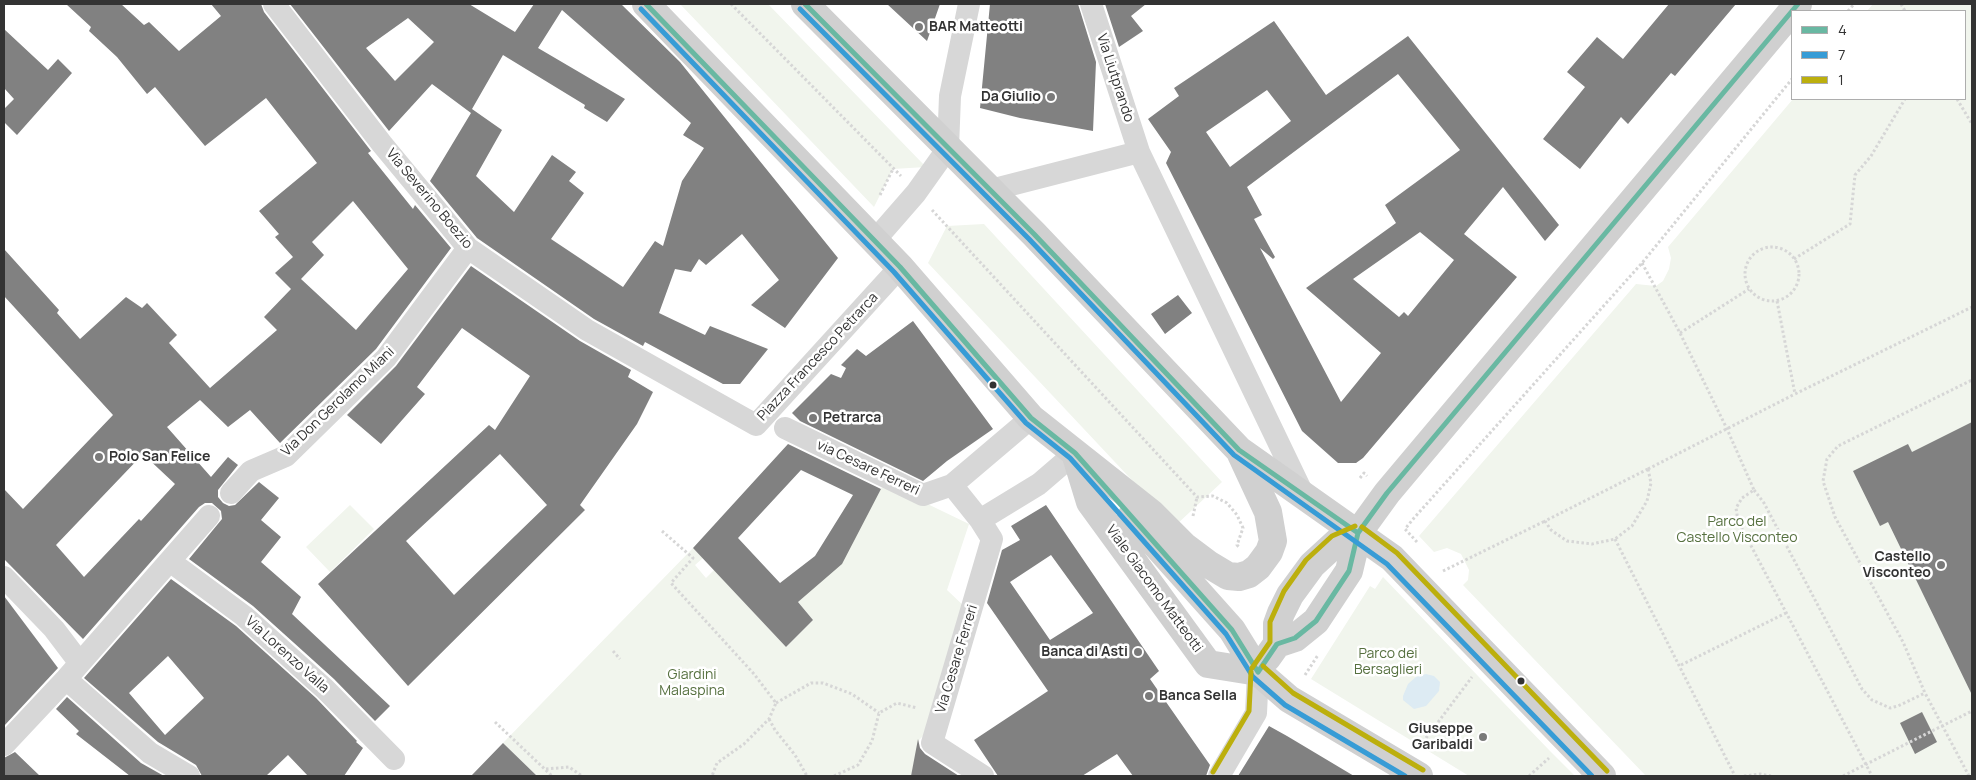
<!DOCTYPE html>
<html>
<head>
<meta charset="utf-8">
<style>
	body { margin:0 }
	#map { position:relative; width:1976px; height:780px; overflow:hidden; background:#fff; font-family:Manrope,sans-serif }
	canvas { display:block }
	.frame { position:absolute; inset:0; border:5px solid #333; pointer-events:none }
	.legend { position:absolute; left:1791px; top:10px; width:175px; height:90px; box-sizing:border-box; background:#fff; border:1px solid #adadad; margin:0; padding:6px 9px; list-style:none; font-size:15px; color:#333 }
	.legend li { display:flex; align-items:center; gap:10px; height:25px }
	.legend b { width:25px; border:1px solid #adadad }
</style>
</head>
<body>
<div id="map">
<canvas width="1976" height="780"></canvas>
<div class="frame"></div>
<ul class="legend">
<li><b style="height:6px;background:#69b8a2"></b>4</li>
<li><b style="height:6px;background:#379cd6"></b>7</li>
<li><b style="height:6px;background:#bcaf0d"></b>1</li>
</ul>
</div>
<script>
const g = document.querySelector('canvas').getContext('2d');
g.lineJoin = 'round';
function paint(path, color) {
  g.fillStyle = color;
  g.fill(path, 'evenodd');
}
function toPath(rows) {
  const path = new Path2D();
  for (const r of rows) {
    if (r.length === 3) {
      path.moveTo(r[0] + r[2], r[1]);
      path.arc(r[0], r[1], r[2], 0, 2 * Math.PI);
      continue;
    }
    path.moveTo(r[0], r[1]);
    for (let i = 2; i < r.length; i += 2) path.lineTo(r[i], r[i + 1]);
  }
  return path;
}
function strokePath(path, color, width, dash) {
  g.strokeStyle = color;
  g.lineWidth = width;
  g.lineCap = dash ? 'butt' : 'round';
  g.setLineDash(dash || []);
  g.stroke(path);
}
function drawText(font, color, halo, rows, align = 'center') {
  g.font = font + ' Manrope,sans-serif';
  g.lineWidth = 5;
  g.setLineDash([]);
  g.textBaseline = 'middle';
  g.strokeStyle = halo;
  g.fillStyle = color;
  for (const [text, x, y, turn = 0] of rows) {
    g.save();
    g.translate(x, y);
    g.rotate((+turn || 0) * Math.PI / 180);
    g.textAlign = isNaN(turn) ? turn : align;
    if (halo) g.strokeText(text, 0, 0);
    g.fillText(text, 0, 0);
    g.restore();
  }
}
const green = toPath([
	[680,4,768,4,926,167,893,169,874,207],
	[1873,4,1972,4,1972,776,1646,776,1463,585,1468,580,1469,570,1461,554,1447,548,1434,552,1419,536,1636,284,1656,286,1663,281,1669,269,1671,258,1668,247,1793,99,1965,99,1965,11,1867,11],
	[984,224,1222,482,1175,526,928,263,947,226],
	[884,483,969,524,947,590,965,607,924,735,919,740,911,776,537,776,503,743,693,548,703,558,695,565,706,578,714,570,786,647,813,620,798,602,842,560],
	[350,505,374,529,330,572,306,547],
	[1383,577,1550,751,1575,776,1469,776,1311,679,1370,586,1375,589]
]);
const water = toPath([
	[1426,674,1434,676,1440,682,1439,691,1426,706,1414,709,1403,700,1403,696,1408,684,1416,677]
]);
const building = toPath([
	[66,4,121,4,144,25,149,22,179,51,221,16,211,4,261,4,264,12,371,151,368,153,413,209,415,205,451,248,376,349,280,443,250,410,228,427,200,400,167,427,211,477,228,457,238,465,218,490,218,497,223,503,229,506,235,505,259,482,279,498,261,520,281,537,261,562,301,597,292,614,390,706,375,721,334,679,253,606,189,559,222,519,221,511,212,503,205,503,199,507,83,639,4,559,4,489,23,509,113,415,4,296,4,249,59,310,57,313,80,339,126,297,142,308,147,303,177,335,169,343,210,388,277,330,264,317,291,289,275,273,293,257,275,237,279,234,259,211,317,163,266,98,205,146,155,87,147,94,117,57,89,31,91,27],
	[353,201,408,269,356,330,301,279,324,255,312,242],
	[143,454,175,484,141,521,139,519,84,577,56,545],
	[290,4,469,4,515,32,534,4,621,4,680,62,838,258,785,328,751,305,779,280,742,234,706,265,699,259,691,272,675,269,659,313,705,335,710,326,768,349,740,384,723,384,645,342,643,346,594,319,477,238,430,181,471,113,432,84,389,131],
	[562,10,691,123,683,135,704,148,682,181,663,246,655,241,623,287,551,239,584,193,569,181,576,172,552,155,514,212,476,176,502,130,472,109,503,55,585,105,584,108,607,122,625,99,538,48],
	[408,18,434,42,395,81,366,48],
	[887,4,940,4,927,41],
	[990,4,1078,4,1096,62,1093,131,1020,118,980,108],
	[1105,4,1146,4,1131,16,1143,31,1119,47],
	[1669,4,1736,4,1675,76,1671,73,1628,124,1621,117,1580,169,1543,139,1585,87,1567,72,1597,37,1623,59],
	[1274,21,1326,95,1408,36,1559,225,1545,241,1503,187,1464,234,1517,277,1363,458,1356,463,1338,463,1302,431,1166,163,1171,152,1148,119,1179,96,1174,88],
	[1398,74,1460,150,1385,205,1396,223,1306,288,1381,353,1341,402,1260,248,1273,259,1275,257,1254,219,1262,215,1247,187],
	[1267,90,1291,121,1230,167,1206,132],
	[1420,232,1454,260,1408,316,1404,312,1399,317,1353,279],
	[4,29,48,70,58,59,72,73,17,135,4,122,4,109,14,99,4,88],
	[471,266,580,341,631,370,628,377,653,392,637,424,580,505,585,510,408,686,318,584,489,425,495,430,530,376,462,328,417,387,425,394,381,444,347,415,396,366],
	[500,454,547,505,454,595,406,541],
	[1178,295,1192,313,1165,334,1151,314],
	[913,321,993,429,947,461,923,481,800,421,792,413,831,374,841,378,846,368,841,365,857,349,866,356],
	[1972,422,1972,695,1888,522,1880,526,1853,471,1908,444,1912,452],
	[788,444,881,489,842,564,798,602,813,620,786,647,693,548],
	[801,470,853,495,815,556,780,583,738,538],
	[1046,505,1159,671,1150,679,1210,765,1206,776,1133,776,1117,754,1082,776,998,776,974,740,1048,691,987,603,1002,550,1020,540,1011,526],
	[1051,555,1093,613,1050,640,1010,582],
	[171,579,236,626,316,698,357,741,356,742,363,748,344,776,308,776,288,755,266,776,202,776,196,765,158,742,84,678],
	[168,656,204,698,165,735,129,693],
	[4,596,58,668,4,726],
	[67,697,141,763,164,776,130,776,76,734,79,731,56,709],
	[1922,712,1937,742,1915,754,1900,723],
	[1269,726,1287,736,1354,776,1238,776],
	[918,739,920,748,925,754,959,776,911,776],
	[503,743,537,776,471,776],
	[15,752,40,776,4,776,4,758]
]);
const path = toPath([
	[731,4,901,176],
	[1901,4,1905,11],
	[1848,11,1854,4],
	[1957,99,1972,124],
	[880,195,893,169],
	[932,210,1197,497,1213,496,1227,503,1237,515,1243,528,1237,545,1240,548],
	[1772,274,27],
	[1794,259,1850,224,1855,175,1871,156,1905,99],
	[1642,263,1680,333,1727,429,1754,490,1742,498,1736,508,1738,521,1872,776],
	[1777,301,1795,394,1972,307],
	[1680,333,1749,289],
	[1648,469,1651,483,1647,501,1632,526,1615,539,1592,544,1567,541,1551,530,1545,521,1648,469],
	[1648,469,1795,394],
	[1360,478,1364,473,1367,476],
	[1754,490,1764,503,1862,689,1872,700,1890,708,1898,706,1925,693],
	[1193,516,1197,497],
	[662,531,693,558,671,583,754,674,776,703,769,719,744,744,717,763,712,776],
	[1615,539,1735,776],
	[1417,542,1405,529,1414,518,1642,263,1792,79],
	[1443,571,1545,521],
	[613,651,620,659],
	[1681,665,1786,613],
	[1305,675,1318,655],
	[776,703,811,683,823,683,852,694,879,713],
	[769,719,775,730,795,755,807,776],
	[495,722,552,776],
	[1420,746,1472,677],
	[546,769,569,767,582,776],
	[834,776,858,765,872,741,879,713,897,703,917,708],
	[1529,776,1549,758],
	[1744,776,1760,774,1771,776],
	[1843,776,1910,742],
	[1969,776,1925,693,1903,642,1835,517,1823,481,1827,459,1838,446,1972,380]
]);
const street = toPath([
	[274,4,382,144,468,248,587,330,756,425,900,267],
	[1091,4,1139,152,1305,498],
	[991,190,1139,152],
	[875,240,916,193,948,148,950,96,969,4],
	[1031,418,952,485,980,520,1039,484,1075,453],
	[785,428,923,495,952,485],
	[231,493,251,471,286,456,386,358,468,248],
	[980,520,992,539,932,743,983,776],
	[171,562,244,616,325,689,394,759],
	[4,577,54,629,79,662],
	[66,679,150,753,189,776],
	[4,745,66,679,209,516],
	[1219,776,1256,713,1258,672]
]);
const secondary = toPath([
	[646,4,900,267,1031,418,1151,513,1184,546,1208,564,1228,576,1239,577,1249,574,1258,567,1269,552,1273,541,1268,512,1241,454],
	[805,4,1034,234,1239,450,1392,558,1602,776],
	[1075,453,1090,502,1208,664,1258,672],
	[1131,517,1232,630,1258,672,1289,699,1419,776],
	[1277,644,1295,638,1316,621,1349,571,1358,533,1387,493,1798,4],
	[1267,658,1277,644,1277,624,1281,613,1290,595,1312,565,1337,542,1358,533]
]);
const pathBridge = toPath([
	[1910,742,1972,711]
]);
const bus1 = toPath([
	[646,4,900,267,1031,418,1075,453,1232,630,1258,672],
	[805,4,1034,234,1239,450,1358,533],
	[1258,672,1277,644,1295,638,1316,621,1349,571,1358,533,1387,493,1798,4]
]);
const bus2 = toPath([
	[641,9,894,272,1026,423,1070,458,1226,634,1253,677,1285,705,1405,776],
	[800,9,1029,239,1234,455,1387,564,1592,776]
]);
const bus3 = toPath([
	[1362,527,1397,553,1607,771],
	[1263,666,1293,693,1423,770],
	[1252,668,1270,642,1270,622,1284,591,1306,560,1332,536,1355,526],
	[1213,772,1249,711,1251,672]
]);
const markers = [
	[919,27,5,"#7a7a7a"],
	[1051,97,5,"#7a7a7a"],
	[993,385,4.5,"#333"],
	[813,418,5,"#7a7a7a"],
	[99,457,5,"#7a7a7a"],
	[1941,565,5,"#7a7a7a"],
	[1138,652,5,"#7a7a7a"],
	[1521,681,4.5,"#333"],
	[1149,696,5,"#7a7a7a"],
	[1483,737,5,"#7a7a7a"]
];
const poiNames = [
	["BAR Matteotti",929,27],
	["Da Giulio",1041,97,"right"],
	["Petrarca",823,418],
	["Polo San Felice",109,457],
	["Castello",1931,557,"right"],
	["Visconteo",1931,573,"right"],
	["Banca di Asti",1128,652,"right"],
	["Banca Sella",1159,696],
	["Giuseppe",1473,729,"right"],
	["Garibaldi",1473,745,"right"]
];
const streetNames = [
	["Via Liutprando",1115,78,72],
	["Via Severino Boezio",429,199,50],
	["Piazza Francesco Petrarca",818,357,-47],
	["Via Don Gerolamo Miani",338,402,-44],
	["via Cesare Ferreri",868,468,25],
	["Viale Giacomo Matteotti",1154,589,54],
	["Via Lorenzo Valla",287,655,42],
	["Via Cesare Ferreri",957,659,-73]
];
const parkNames = [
	["Parco del",1737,522],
	["Castello Visconteo",1737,538],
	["Parco dei",1388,654],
	["Bersaglieri",1388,670],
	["Giardini",692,675],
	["Malaspina",692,691]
];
paint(green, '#f1f5ed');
paint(water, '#ddebf3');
paint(building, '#818181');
strokePath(path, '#d6d6d6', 3, [2.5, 2.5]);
strokePath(street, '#d7d7d7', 22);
strokePath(secondary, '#d0d0d0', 28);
strokePath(pathBridge, '#d6d6d6', 3, [2.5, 2.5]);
strokePath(bus1, '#69b8a2', 5);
strokePath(bus2, '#379cd6', 5);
strokePath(bus3, '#bcaf0d', 5);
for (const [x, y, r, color] of markers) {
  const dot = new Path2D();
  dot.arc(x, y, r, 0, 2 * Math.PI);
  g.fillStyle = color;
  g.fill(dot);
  strokePath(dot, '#fff', 2);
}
drawText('bold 14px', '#333', '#fff', poiNames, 'left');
drawText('14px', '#333', '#fff', streetNames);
drawText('14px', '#56703f', '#fff', parkNames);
</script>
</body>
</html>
